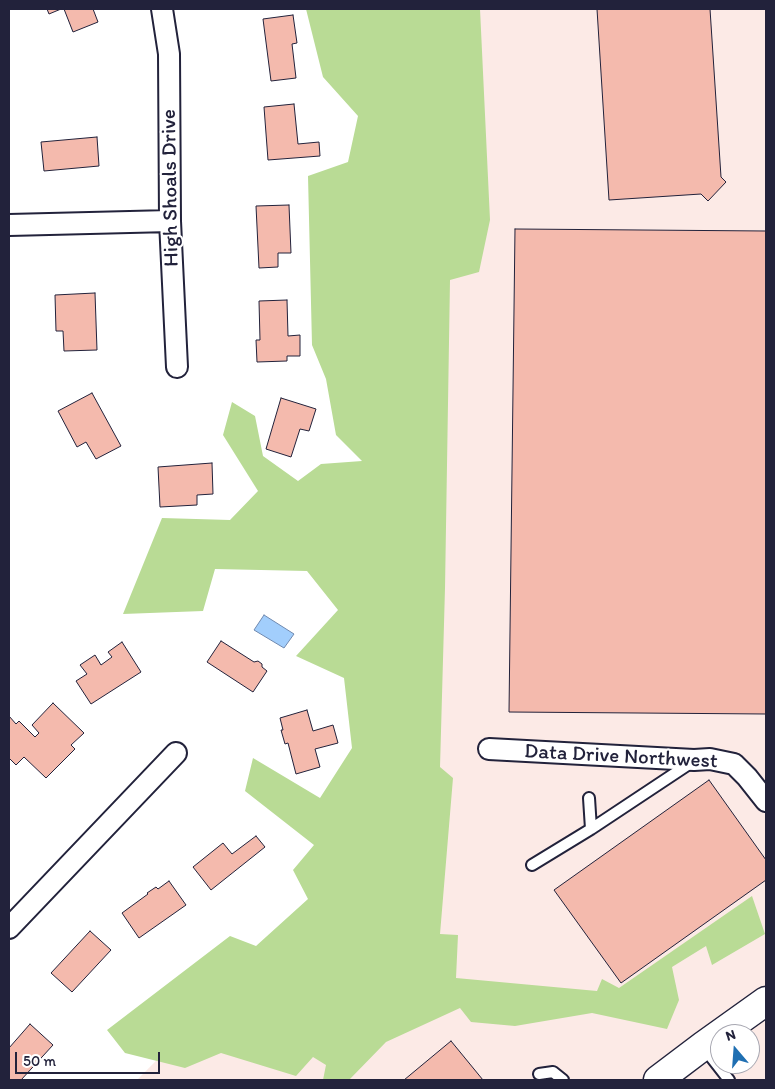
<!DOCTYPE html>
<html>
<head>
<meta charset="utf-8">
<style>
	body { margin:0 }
	#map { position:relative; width:775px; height:1089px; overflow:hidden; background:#fff; font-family:Itim,sans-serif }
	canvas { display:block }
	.frame { position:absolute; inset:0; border:10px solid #22223b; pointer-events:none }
	.north { position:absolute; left:710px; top:1024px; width:50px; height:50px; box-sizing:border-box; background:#fff; border:1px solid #a7a7b1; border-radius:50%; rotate:342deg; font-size:14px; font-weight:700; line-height:20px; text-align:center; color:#22223b }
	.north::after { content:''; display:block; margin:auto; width:18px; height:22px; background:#1f6fb2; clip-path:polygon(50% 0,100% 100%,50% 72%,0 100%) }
	.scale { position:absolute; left:15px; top:1052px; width:145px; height:22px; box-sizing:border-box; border:2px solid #22223b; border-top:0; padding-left:6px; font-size:15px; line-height:18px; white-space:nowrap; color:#22223b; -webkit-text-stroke:4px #fff; paint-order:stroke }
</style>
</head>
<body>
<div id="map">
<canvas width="775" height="1089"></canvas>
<div class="frame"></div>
<div class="north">N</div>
<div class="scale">50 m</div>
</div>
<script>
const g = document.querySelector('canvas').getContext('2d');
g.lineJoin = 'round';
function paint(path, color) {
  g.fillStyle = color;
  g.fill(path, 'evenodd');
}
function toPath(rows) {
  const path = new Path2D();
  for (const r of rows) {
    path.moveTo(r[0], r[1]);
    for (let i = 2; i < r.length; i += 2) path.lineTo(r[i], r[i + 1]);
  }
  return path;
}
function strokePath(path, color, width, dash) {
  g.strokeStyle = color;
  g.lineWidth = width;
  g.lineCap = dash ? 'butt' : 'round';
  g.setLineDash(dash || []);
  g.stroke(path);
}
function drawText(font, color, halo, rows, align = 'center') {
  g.font = font + ' Itim,sans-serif';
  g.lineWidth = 4;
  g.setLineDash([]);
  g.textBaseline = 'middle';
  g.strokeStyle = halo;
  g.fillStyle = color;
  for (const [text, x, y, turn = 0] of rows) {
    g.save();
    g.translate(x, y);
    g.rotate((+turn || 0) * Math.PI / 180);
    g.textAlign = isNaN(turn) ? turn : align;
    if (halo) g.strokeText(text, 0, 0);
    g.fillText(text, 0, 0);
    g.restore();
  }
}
const built = toPath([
	[374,9,766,9,766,1080,137,1080,370,845],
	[720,1034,750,1034,750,1064,720,1064]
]);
const green = toPath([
	[306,9,480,9,490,220,479,272,450,280,445,588,440,767,453,778,440,934,458,935,456,978,597,991,602,979,619,988,752,896,765,934,712,965,706,946,672,967,679,1000,667,1029,592,1013,515,1026,471,1022,460,1008,386,1042,349,1080,323,1080,326,1065,313,1057,296,1076,221,1053,185,1068,125,1053,107,1030,230,936,256,946,308,899,293,870,314,845,245,791,253,758,320,798,352,748,344,678,296,656,338,610,307,571,215,569,203,611,123,614,162,518,230,520,258,491,223,435,232,402,255,416,263,456,298,481,321,464,362,461,336,435,326,379,312,345,308,176,348,162,358,116,323,77]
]);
const water = toPath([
	[264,615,294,634,284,648,254,630,264,615]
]);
const building = toPath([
	[47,9,61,9,49,14,47,9],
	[64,9,93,9,98,22,73,32,64,9],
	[597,9,710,9,721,177,726,182,708,201,701,194,609,200,597,9],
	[293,15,297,43,292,44,296,78,271,81,263,19,293,15],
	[294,104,298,144,319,142,320,156,268,160,264,107,294,104],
	[97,137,99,166,44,171,41,142,97,137],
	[289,205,291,253,278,253,278,267,259,268,256,206,289,205],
	[515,229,766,231,766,714,509,712,515,229],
	[95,293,97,350,64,351,63,331,56,331,55,295,95,293],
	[287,300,288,336,300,335,300,356,287,356,287,361,257,362,256,340,260,340,259,301,287,300],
	[92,393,121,446,96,459,86,442,77,447,58,411,92,393],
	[281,398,316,409,309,431,300,429,291,457,266,449,281,398],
	[212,463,213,494,197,495,197,505,160,507,158,467,212,463],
	[221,641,254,662,258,661,262,664,262,667,267,671,253,692,207,662,221,641],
	[122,642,141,672,91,704,76,681,87,674,80,665,95,655,101,665,112,657,108,652,122,642],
	[53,703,84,733,71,745,75,749,46,778,24,757,16,765,9,758,9,716,16,724,19,721,35,737,39,733,32,725,53,703],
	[307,710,313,731,333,725,338,743,315,749,320,767,296,774,288,743,285,744,281,730,283,730,280,718,307,710],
	[709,780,766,860,766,880,621,983,554,890,709,780],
	[256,836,265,847,211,890,193,867,223,843,232,854,256,836],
	[169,881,186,905,139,938,122,913,148,894,147,893,156,887,158,889,169,881],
	[90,931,111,950,72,992,51,973,90,931],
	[30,1024,53,1045,21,1080,9,1080,9,1048,30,1024],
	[451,1041,483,1080,404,1080,451,1041]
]);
const lane = toPath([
	[589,798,591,829],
	[532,865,591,829,692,762],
	[704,1048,729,1080],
	[539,1074,553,1072,563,1080]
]);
const street = toPath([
	[162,9,169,54,170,221,177,367],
	[9,225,170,221],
	[489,749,694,760,710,759,734,764,747,777,766,801],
	[9,928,176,753]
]);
const secondary = toPath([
	[658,1080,703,1046,766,1001]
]);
const streetNames = [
	["High Shoals Drive",171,188,-91],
	["Data Drive Northwest",621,757,3]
];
paint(built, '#fceae6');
paint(green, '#b9db95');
paint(water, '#a2cefc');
strokePath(water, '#6f89af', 1);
paint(building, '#f4baad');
strokePath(building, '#22223b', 1);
strokePath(lane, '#22223b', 14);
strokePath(street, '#22223b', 24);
strokePath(secondary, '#22223b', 31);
strokePath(lane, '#fff', 10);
strokePath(street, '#fff', 20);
strokePath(secondary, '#fff', 28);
drawText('21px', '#22223b', '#fff', streetNames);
</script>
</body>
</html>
